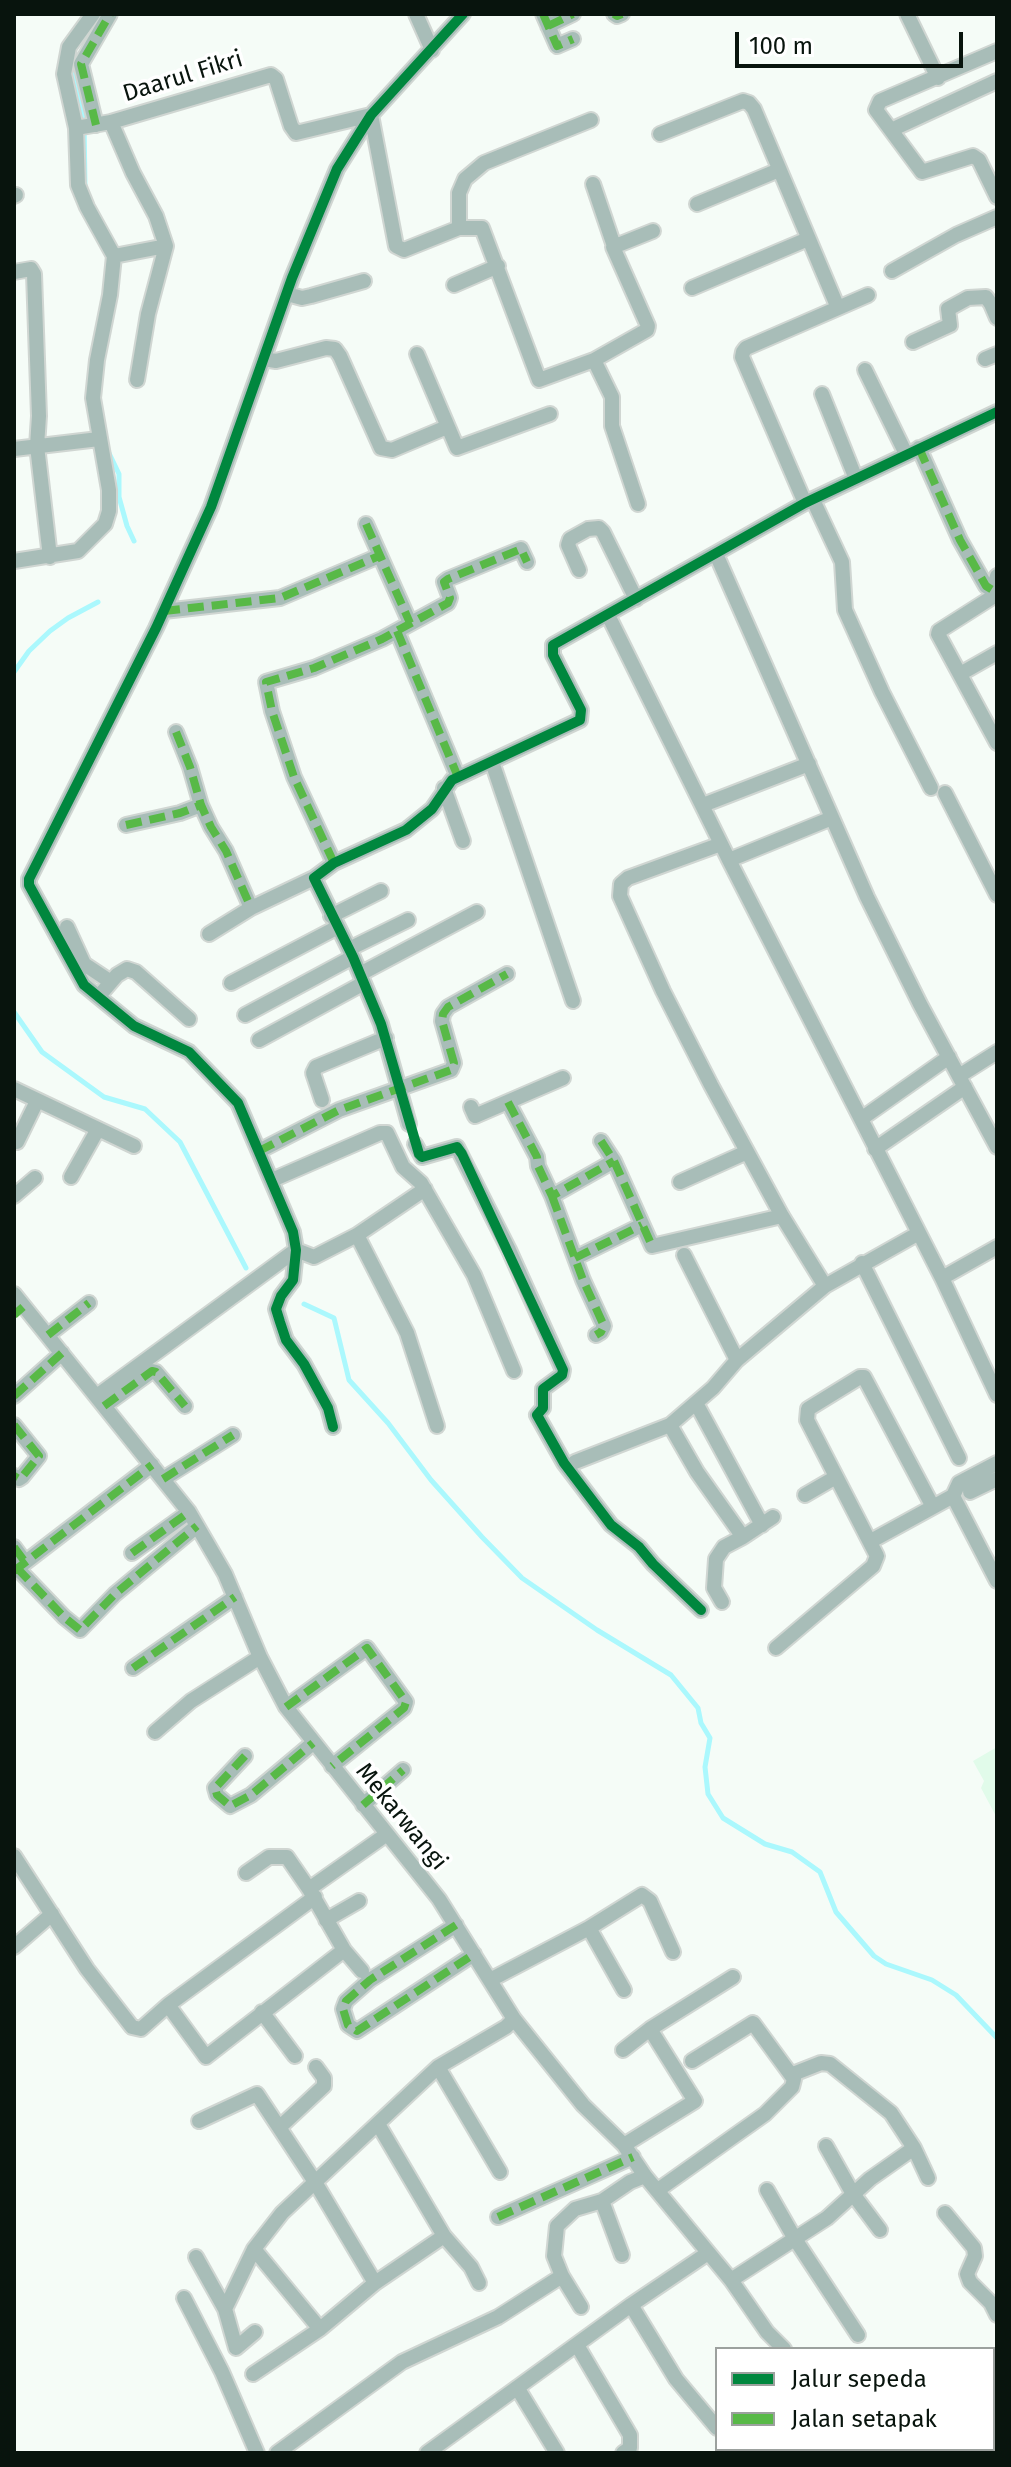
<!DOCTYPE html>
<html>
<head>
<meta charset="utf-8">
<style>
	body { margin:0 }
	#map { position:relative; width:1011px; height:2467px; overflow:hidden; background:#f5fcf7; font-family:"Fira Sans",sans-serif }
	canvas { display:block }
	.frame { position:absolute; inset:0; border:16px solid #08140d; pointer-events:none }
	.legend { position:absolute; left:715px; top:2347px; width:280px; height:104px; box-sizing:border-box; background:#fff; border:2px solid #9ca19e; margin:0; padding:10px 14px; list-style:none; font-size:24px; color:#08140d }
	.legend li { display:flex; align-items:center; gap:16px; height:40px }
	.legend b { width:40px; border:2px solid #9ca19e }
	.scale { position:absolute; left:735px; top:32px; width:228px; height:36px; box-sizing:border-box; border:4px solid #08140d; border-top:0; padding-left:10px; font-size:24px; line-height:28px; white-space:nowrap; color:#08140d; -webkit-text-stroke:6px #fff; paint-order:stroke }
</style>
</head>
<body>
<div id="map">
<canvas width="1011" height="2467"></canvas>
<div class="frame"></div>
<ul class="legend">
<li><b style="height:10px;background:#00873e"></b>Jalur sepeda</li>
<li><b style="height:10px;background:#58b947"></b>Jalan setapak</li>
</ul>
<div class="scale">100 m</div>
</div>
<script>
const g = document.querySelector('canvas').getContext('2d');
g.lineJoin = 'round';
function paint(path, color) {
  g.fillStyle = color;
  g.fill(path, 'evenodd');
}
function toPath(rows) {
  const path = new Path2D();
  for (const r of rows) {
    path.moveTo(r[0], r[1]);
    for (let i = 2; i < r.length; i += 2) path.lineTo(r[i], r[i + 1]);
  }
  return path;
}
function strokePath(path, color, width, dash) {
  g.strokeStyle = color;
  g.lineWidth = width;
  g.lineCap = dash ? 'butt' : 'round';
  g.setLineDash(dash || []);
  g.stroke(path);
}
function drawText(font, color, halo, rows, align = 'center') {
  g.font = font + ' "Fira Sans",sans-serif';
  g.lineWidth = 7;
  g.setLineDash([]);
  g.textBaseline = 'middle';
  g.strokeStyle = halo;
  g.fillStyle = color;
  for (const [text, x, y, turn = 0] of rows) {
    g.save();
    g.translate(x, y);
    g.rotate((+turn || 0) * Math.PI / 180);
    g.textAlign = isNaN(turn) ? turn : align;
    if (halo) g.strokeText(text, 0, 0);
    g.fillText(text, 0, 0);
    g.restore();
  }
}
const built = toPath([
	[997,1747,997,1818,981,1788,984,1781,973,1761]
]);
const stream = toPath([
	[78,58,71,69,84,117,85,189],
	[108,451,119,474,119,497,127,526,134,541],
	[14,672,29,651,50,631,68,618,98,602],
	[14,1012,42,1052,104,1097,145,1109,180,1142,246,1268],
	[304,1304,334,1318,349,1380,388,1423,431,1480,482,1537,522,1578,597,1630,671,1675,698,1708,701,1723,710,1738,705,1767,708,1794,723,1818,765,1844,792,1852,820,1872,836,1912,874,1956,886,1964,932,1980,956,1995,997,2038]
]);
const minor = toPath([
	[93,14,69,47,64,74,76,128,78,185,87,207,114,256],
	[416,14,432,50],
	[543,14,557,46,573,39],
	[614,14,617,16,622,14],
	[907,14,938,78],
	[548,26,573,14],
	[997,51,880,101,876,110,922,172,973,156,979,160,997,197],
	[371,115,396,246,404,250,459,228,482,228,539,380,594,360,647,330,648,326,613,247,653,231],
	[111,122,133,173,156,216,166,246,148,314,137,380],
	[96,125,81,64,110,14],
	[76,128,111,122,271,75,276,79,291,126,296,133,371,115],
	[891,130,997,81],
	[660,134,743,101,749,103,754,109,838,308],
	[593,184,614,246],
	[14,196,16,195],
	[697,204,779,170],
	[459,228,459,193,465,179,484,163,591,120],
	[114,256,166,246],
	[892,271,956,235,997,217],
	[14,272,31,269,34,274,39,416,37,446,50,557],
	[454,285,498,266],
	[692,288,808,239],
	[287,294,302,298,311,296,364,281],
	[913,342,950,325,948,309,968,298,986,297,991,304,997,318],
	[417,354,457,448,550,414],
	[264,359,276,361,326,348,335,349,340,356,381,448,392,450,447,427],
	[985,359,997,354],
	[594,360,612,397,612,426,638,504],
	[865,370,906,454],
	[822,394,856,479],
	[919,448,960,540,986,586,994,591],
	[14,449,99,439],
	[813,500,842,562,845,610,882,692,931,788],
	[805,503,742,357,743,352,746,348,868,295],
	[366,524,410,623],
	[716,554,867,897,920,1004,997,1147],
	[14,561,78,551,105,524,109,511,109,490,93,398,97,360,110,295,114,256],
	[579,570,568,545,570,539,588,529,599,528,603,532,636,599],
	[997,576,991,598,939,631,938,634,997,743],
	[164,611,280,598,379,556],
	[608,615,729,860,942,1278,997,1395],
	[397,631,458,777],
	[960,674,997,653],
	[176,732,190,767,201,805,211,827,226,851,251,908],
	[492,762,573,1001],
	[444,788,463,841],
	[945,793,997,895],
	[703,805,809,764],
	[126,825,180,813,201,805],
	[721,844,628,878,621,884,620,896,663,991,711,1085,782,1216,825,1286],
	[729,860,832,818],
	[334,863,294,777,272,711,266,682,314,668,382,639,448,603,450,598,444,582,448,579,521,549,527,562],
	[331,916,381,891],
	[67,927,84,964,111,982],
	[209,934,251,908,314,878],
	[349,949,408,920],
	[360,974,477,912],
	[231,983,338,927],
	[99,996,117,975,127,969,136,972,189,1019],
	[245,1015,353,957],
	[259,1040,364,983],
	[959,1076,997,1052],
	[14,1089,134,1146],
	[322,1100,313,1073,316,1067,386,1038],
	[508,1102,537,1157,538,1166,552,1196,614,1161],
	[471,1107,475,1116,563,1078],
	[861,1119,949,1057],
	[409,1124,381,1024,353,957,314,878,334,863,406,830,432,809,452,780,580,720,581,710,553,655,553,645,805,503,997,412],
	[601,1141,614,1161,652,1246,782,1216],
	[17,1142,37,1101],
	[415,1144,422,1157,457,1147,509,1250,563,1370,562,1375,543,1389,543,1408,537,1415,564,1463,611,1525,639,1547,653,1564,701,1610],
	[875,1149,965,1087],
	[259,1151,339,1110,451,1070,454,1063,442,1021,443,1014,448,1007,507,974],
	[71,1177,98,1129],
	[272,1180,380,1133,387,1133,403,1167,421,1183,474,1275,514,1371],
	[680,1182,747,1152],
	[14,1196,35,1178],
	[552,1196,583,1280,604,1326,601,1332,596,1335],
	[357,1235,407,1333,437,1426],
	[296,1250,314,1257,357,1235,425,1189],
	[684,1255,737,1360],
	[575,1258,642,1225],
	[862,1263,959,1458],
	[942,1278,997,1247],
	[14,1294,189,1512,225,1574,260,1657,286,1707,439,1899,514,2019,583,2105,624,2145,645,2176,731,2280,767,2332,784,2349],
	[48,1335,89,1303],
	[14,1396,62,1353],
	[97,1396,296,1250],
	[696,1403,762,1525],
	[104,1406,152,1371,156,1372,185,1406],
	[14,1425,39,1456,22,1477,19,1479,14,1476],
	[670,1425,697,1472,743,1537,773,1517],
	[333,1427,328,1408,304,1364,286,1340,280,1322,276,1309,281,1296,293,1280,296,1250,293,1232,238,1103,189,1052,134,1026,84,985,29,885,29,879,156,628,211,507,292,278,337,169,371,115,463,14],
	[575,1462,670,1425,713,1388,737,1360,825,1286,919,1233],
	[163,1479,233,1435],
	[970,1492,997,1479],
	[805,1495,836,1477],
	[953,1496,997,1581],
	[871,1541,953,1496,959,1483,997,1463],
	[14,1547,25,1562],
	[132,1553,189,1512],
	[17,1568,64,1617,80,1630,115,1594,197,1526],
	[14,1571,152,1465],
	[722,1602,714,1588,716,1559,724,1547,743,1537],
	[776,1648,873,1566,877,1556,807,1420,808,1409,860,1377,864,1377,933,1507],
	[133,1668,235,1597],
	[286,1707,367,1648,406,1702,404,1708,332,1766],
	[155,1732,191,1701,260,1657],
	[245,1756,215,1788,217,1795,230,1806,251,1795,313,1743],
	[363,1805,403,1770],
	[14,1856,87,1969,132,2027,141,2029,168,2005],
	[246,1873,269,1857,287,1857,309,1889],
	[315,1897,168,2005,206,2057,344,1950],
	[326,1920,359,1901],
	[456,1925,370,1980,346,2001,343,2009,348,2025,357,2031,474,1954],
	[589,1928,624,1990],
	[14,1947,52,1914],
	[362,1971,344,1950,309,1889,387,1834],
	[490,1980,589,1928,642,1895,650,1901,673,1952],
	[262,2012,295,2056],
	[623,2050,650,2029],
	[438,2067,500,2172],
	[199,2121,257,2094,315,2182,375,2283],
	[378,2124,444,2236,471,2267,479,2283],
	[280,2127,324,2086,324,2078,316,2067],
	[624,2145,695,2101,650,2029,733,1977],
	[826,2146,853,2194,880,2230],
	[914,2148,928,2178],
	[658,2190,765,2114,792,2087,794,2079,753,2023,692,2061],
	[767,2190,795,2239,858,2335],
	[602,2201,622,2255],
	[945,2213,974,2248,975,2256,967,2274,970,2282,991,2303,997,2315],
	[498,2217,633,2157],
	[254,2249,320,2329,375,2283,444,2236],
	[196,2257,225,2309],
	[562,2276,581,2307],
	[731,2280,827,2218,870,2179,914,2148,891,2113,830,2064,821,2063,793,2074],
	[184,2298,222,2372,257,2453],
	[631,2305,676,2379,717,2428],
	[255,2332,236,2348,225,2309,254,2249,282,2213,438,2067,506,2027,514,2019],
	[577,2345,630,2435,630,2448,623,2453],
	[253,2374,320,2329],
	[993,2374,997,2374],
	[518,2389,557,2453],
	[891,2449,894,2453],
	[986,2449,989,2453],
	[277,2453,402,2362,498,2317,562,2276,554,2256,557,2226,575,2209,602,2201,630,2182,645,2176],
	[427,2453,631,2305,708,2253],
	[737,2453,742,2449],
	[941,2453,946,2449]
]);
const quiet = toPath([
	[543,14,557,46,573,39],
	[614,14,617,16,622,14],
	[548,26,573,14],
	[96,125,81,64,110,14],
	[919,448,960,540,986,586,994,591],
	[366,524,410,623],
	[164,611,280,598,379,556],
	[397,631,458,777],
	[176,732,190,767,201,805,211,827,226,851,251,908],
	[126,825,180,813,201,805],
	[334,863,294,777,272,711,266,682,314,668,382,639,448,603,450,598,444,582,448,579,521,549,527,562],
	[508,1102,537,1157,538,1166,552,1196,614,1161],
	[601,1141,614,1161,652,1246],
	[259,1151,339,1110,451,1070,454,1063,442,1021,443,1014,448,1007,507,974],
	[552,1196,583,1280,604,1326,601,1332,596,1335],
	[575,1258,642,1225],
	[14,1315,23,1307],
	[48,1335,89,1303],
	[14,1396,62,1353],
	[104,1406,152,1371,156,1372,185,1406],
	[14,1425,39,1456,22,1477,19,1479,14,1476],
	[163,1479,233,1435],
	[14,1547,25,1562],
	[132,1553,189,1512],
	[17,1568,64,1617,80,1630,115,1594,197,1526],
	[14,1571,152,1465],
	[133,1668,235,1597],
	[286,1707,367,1648,406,1702,404,1708,332,1766],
	[245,1756,215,1788,217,1795,230,1806,251,1795,313,1743],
	[363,1805,403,1770],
	[456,1925,370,1980,346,2001,343,2009,348,2025,357,2031,474,1954],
	[498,2217,633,2157]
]);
const cycleway = toPath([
	[333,1427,328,1408,304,1364,286,1340,280,1322,276,1309,281,1296,293,1280,296,1250,293,1232,238,1103,189,1052,134,1026,84,985,29,885,29,879,156,628,211,507,292,278,337,169,371,115,463,14],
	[701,1610,653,1564,639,1547,611,1525,564,1463,537,1415,543,1408,543,1389,562,1375,563,1370,462,1154,457,1147,422,1157,419,1154,381,1024,353,957,314,878,334,863,406,830,432,809,452,780,580,720,581,710,553,655,553,645,805,503,997,412]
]);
const streetNames = [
	["Daarul Fikri",183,77,-17],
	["Mekarwangi",401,1817,51]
];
paint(built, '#e1fbea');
strokePath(stream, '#abf8fd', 5);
strokePath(minor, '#d0d6d2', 18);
strokePath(minor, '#a8bdb8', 14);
strokePath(quiet, '#58b947', 8, [16, 8]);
strokePath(cycleway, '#00873e', 10);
drawText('24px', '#08140d', '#fff', streetNames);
</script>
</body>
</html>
